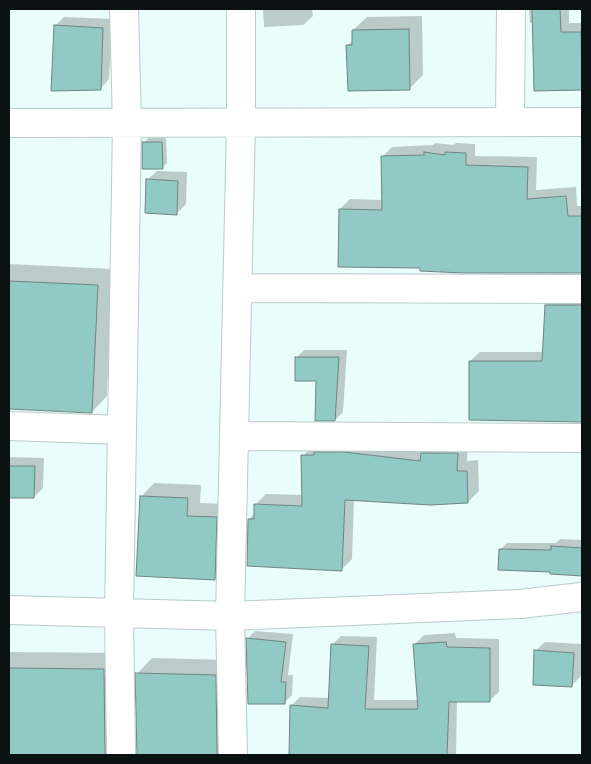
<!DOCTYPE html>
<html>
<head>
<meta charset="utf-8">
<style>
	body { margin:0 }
	#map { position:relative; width:591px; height:764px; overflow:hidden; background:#e9fefc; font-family:"Fira Sans Condensed",sans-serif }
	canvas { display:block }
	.frame { position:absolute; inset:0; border:10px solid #0a1111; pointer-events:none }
</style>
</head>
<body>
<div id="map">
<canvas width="591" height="764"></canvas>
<div class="frame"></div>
</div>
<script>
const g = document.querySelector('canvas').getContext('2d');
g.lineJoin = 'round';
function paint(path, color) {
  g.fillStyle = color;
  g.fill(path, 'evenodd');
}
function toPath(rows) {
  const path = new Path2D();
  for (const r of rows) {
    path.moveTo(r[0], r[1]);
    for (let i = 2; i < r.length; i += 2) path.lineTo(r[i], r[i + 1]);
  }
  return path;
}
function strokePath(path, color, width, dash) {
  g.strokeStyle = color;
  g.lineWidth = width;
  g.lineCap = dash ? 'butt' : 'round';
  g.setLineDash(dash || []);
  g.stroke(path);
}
const shadow = toPath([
	[263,9,312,9,313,16,303,25,264,27],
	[529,9,569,9,569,23,582,23,582,88,533,23,530,23],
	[422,16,423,75,409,89,347,46,353,40,353,30,367,17],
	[64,17,112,19,109,79,100,89,55,26],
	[148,138,166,138,167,163,162,168,144,143],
	[435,143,453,145,456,143,475,144,475,156,537,157,536,190,576,187,577,206,582,206,582,272,463,272,421,267,340,209,350,199,383,200,382,157,392,147,433,145],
	[157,171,187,172,186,204,176,214,147,180],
	[9,264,113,269,107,396,92,412,9,408],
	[582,294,582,422,470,419,470,361,480,352,543,352,546,305,556,296],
	[304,350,347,350,343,412,335,420,317,380,296,358],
	[468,443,467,461,478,460,479,491,468,502,354,499,352,559,341,570,249,519,255,513,256,504,266,494,303,495,303,456,313,445],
	[9,457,44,458,43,488,34,497,9,497],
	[154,483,201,485,200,503,229,504,228,566,215,579,141,497],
	[560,539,582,540,582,575,551,573,551,570,500,550,507,543,556,543],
	[255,631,293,634,288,675,293,675,292,695,284,703,247,639],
	[455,633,456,638,499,639,499,692,489,701,457,701,456,755,290,755,291,706,300,697,329,698,332,645,341,636,377,637,374,700,418,700,415,644,424,635],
	[545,642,582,644,581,676,571,686,535,651],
	[9,652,119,653,129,753,136,755,9,755],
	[152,658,231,660,233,755,138,755,137,674]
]);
const building = toPath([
	[532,9,560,9,561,32,581,32,582,90,534,91,532,9],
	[54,25,103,28,101,90,51,91,54,25],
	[409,29,410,90,348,91,346,45,352,45,352,30,409,29],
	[142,142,162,142,163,169,142,169,142,142],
	[424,152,445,155,445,152,466,153,466,165,528,167,527,199,566,196,568,216,582,216,582,273,463,273,420,271,420,268,338,267,339,209,382,210,381,156,424,155,424,152],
	[146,179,178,181,177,215,145,213,146,179],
	[9,281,98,285,92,413,9,409,9,281],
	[545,305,582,305,582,422,469,420,469,361,542,361,545,305],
	[295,357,339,357,335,421,315,421,316,381,295,381,295,357],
	[314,452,344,452,420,461,421,453,458,453,457,471,467,471,468,503,430,505,345,500,342,571,247,566,248,519,254,519,254,504,302,506,301,455,314,455,314,452],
	[9,466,35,466,34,498,9,498,9,466],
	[140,496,188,498,187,516,217,517,215,580,136,576,140,496],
	[551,546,582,548,582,576,550,574,550,572,498,570,499,549,551,550,551,546],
	[246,638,286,642,281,682,286,682,285,704,248,704,246,638],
	[446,642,447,647,490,648,490,702,449,702,447,755,289,755,290,705,328,708,331,644,369,646,365,709,418,709,413,644,446,642],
	[534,650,574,653,572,687,533,685,534,650],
	[9,668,104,669,105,755,9,755,9,668],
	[135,673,216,675,217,755,137,755,135,673]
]);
const minor = toPath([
	[510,122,511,9],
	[9,123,582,122],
	[238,288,582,289],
	[9,426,122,430],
	[234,436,582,438],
	[9,610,230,616,520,604,582,597],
	[121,755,119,613,127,123,124,9],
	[233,755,230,616,241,122,241,9]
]);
paint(shadow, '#0003');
paint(building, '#91c9c4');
strokePath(building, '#708482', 1);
strokePath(minor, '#b8ccca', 30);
strokePath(minor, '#fff', 28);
</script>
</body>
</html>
